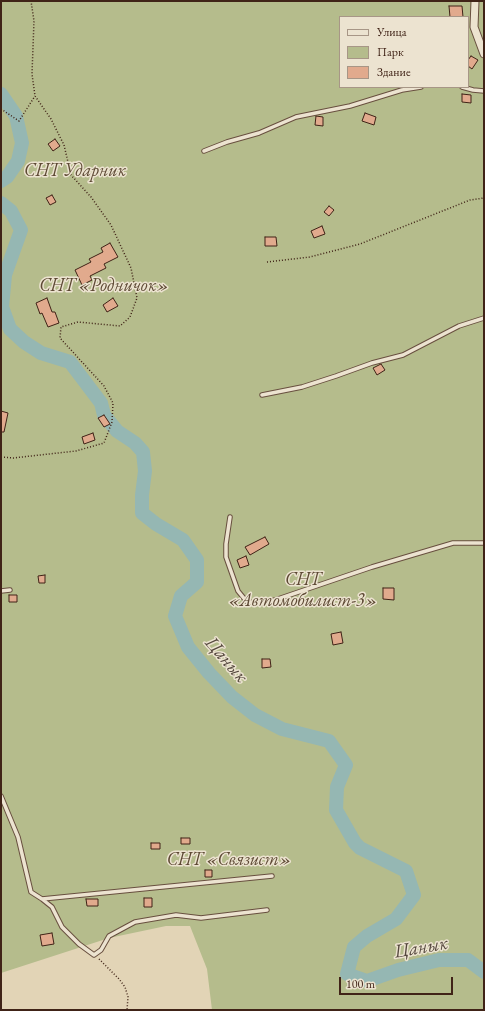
<!DOCTYPE html>
<html>
<head>
<meta charset="utf-8">
<style>
	body { margin:0 }
	#map { position:relative; width:485px; height:1011px; overflow:hidden; background:#e2d4b6; font-family:"EB Garamond",serif }
	canvas { display:block }
	.frame { position:absolute; inset:0; border:2px solid #402317; pointer-events:none }
	.legend { position:absolute; left:339px; top:16px; width:130px; height:72px; box-sizing:border-box; background:#ece3d0; border:1px solid #a79686; margin:0; padding:5px 7px; list-style:none; font-size:12px; color:#402317 }
	.legend li { display:flex; align-items:center; gap:8px; height:20px }
	.legend b { width:20px; border:1px solid #a79686 }
	.scale { position:absolute; left:339px; top:977px; width:114px; height:18px; box-sizing:border-box; border:2px solid #402317; border-top:0; padding-left:5px; font-size:12px; line-height:14px; white-space:nowrap; color:#402317; -webkit-text-stroke:3px #ece3d0; paint-order:stroke }
</style>
</head>
<body>
<div id="map">
<canvas width="485" height="1011"></canvas>
<div class="frame"></div>
<ul class="legend">
<li><b style="height:5px;background:#ece3d0"></b>Улица</li>
<li><b style="height:11px;background:#b5bc8c"></b>Парк</li>
<li><b style="height:11px;background:#e1aa8d"></b>Здание</li>
</ul>
<div class="scale">100 m</div>
</div>
<script>
const g = document.querySelector('canvas').getContext('2d');
g.lineJoin = 'round';
function paint(path, color) {
  g.fillStyle = color;
  g.fill(path, 'evenodd');
}
function toPath(rows) {
  const path = new Path2D();
  for (const r of rows) {
    path.moveTo(r[0], r[1]);
    for (let i = 2; i < r.length; i += 2) path.lineTo(r[i], r[i + 1]);
  }
  return path;
}
function strokePath(path, color, width, dash) {
  g.strokeStyle = color;
  g.lineWidth = width;
  g.lineCap = dash ? 'butt' : 'round';
  g.setLineDash(dash || []);
  g.stroke(path);
}
function drawText(font, color, halo, rows, align = 'center') {
  g.font = font + ' "EB Garamond",serif';
  g.lineWidth = 3;
  g.setLineDash([]);
  g.textBaseline = 'middle';
  g.strokeStyle = halo;
  g.fillStyle = color;
  for (const [text, x, y, turn = 0] of rows) {
    g.save();
    g.translate(x, y);
    g.rotate((+turn || 0) * Math.PI / 180);
    g.textAlign = isNaN(turn) ? turn : align;
    if (halo) g.strokeText(text, 0, 0);
    g.fillText(text, 0, 0);
    g.restore();
  }
}
const green = toPath([
	[1,1,484,1,484,1010,212,1010,207,969,190,926,166,926,109,938,1,973],
	[340,17,468,17,468,87,340,87]
]);
const river = toPath([
	[1,94,16,116,22,143,18,161,7,177,1,181],
	[1,203,11,211,21,230,5,275,2,307,10,329,24,342,41,353,70,362,101,403,104,415,117,431,135,443,143,452,145,471,142,495,142,513,156,524,183,540,197,560,197,582,181,596,175,616,188,647,209,673,232,697,255,715,282,729,329,741,346,765,337,787,336,810,355,843,360,848,406,871,414,895,396,919,367,936,354,947,347,974,367,981,398,970,439,960,468,960,484,972]
]);
const building = toPath([
	[449,6,462,6,463,17,450,17,449,6],
	[471,56,478,60,472,69,468,66,468,60,471,56],
	[462,94,471,95,471,103,462,102,462,94],
	[365,113,376,117,374,125,362,121,365,113],
	[316,116,323,117,323,126,315,125,316,116],
	[55,139,60,146,53,151,48,144,55,139],
	[52,195,56,202,50,205,46,198,52,195],
	[329,206,334,210,329,216,324,212,329,206],
	[322,226,325,234,314,238,311,231,322,226],
	[265,237,276,237,277,246,265,246,265,237],
	[110,243,118,257,104,264,106,268,90,276,92,280,82,285,75,270,91,262,89,259,103,252,101,248,110,243],
	[47,298,52,312,55,312,59,323,48,327,42,313,40,314,36,303,47,298],
	[113,298,118,306,107,312,103,305,113,298],
	[381,364,385,370,377,375,373,368,381,364],
	[1,411,8,413,4,432,1,432,1,411],
	[104,415,110,424,104,427,98,418,104,415],
	[93,433,95,440,84,444,82,437,93,433],
	[265,537,269,544,250,555,245,547,265,537],
	[246,556,249,565,240,568,237,560,246,556],
	[45,575,45,583,39,583,38,576,45,575],
	[383,588,394,588,394,600,383,599,383,588],
	[9,595,17,595,17,602,9,602,9,595],
	[341,632,343,643,333,645,331,634,341,632],
	[262,659,270,659,271,667,262,668,262,659],
	[181,838,190,838,190,844,181,844,181,838],
	[151,843,160,843,160,849,151,849,151,843],
	[205,870,212,870,212,877,205,877,205,870],
	[144,898,152,898,152,907,144,907,144,898],
	[86,899,98,899,98,906,87,906,86,899],
	[52,933,54,944,42,946,40,935,52,933]
]);
const path = toPath([
	[1,109,19,121,35,96],
	[267,262,310,257,360,244,470,200,484,198],
	[1,457,13,458,76,451,104,443,112,422,113,403,104,386,60,338,61,327,78,322,120,326,130,317,137,298,131,268,111,225,91,197,71,175,64,145,51,119,35,96,32,74,34,21,31,1],
	[99,959,119,979,125,987,128,997,127,1010]
]);
const lane = toPath([
	[462,87,473,90,484,91],
	[204,151,227,142,259,133,296,117,350,106,402,90,421,87],
	[262,395,302,387,336,376,372,363,403,355,459,326,484,318],
	[230,517,226,544,226,557,238,591,247,602,260,603,275,600,372,567,453,543,484,543],
	[1,591,10,590],
	[1,796,18,837,31,892,42,899,52,907,62,927,79,944,94,955,101,950,109,936,135,922,176,915,201,918,267,910],
	[42,899,272,876]
]);
const street = toPath([
	[475,1,474,27,484,54]
]);
const parkNames = [
	["СНТ Ударник",75,171],
	["СНТ «Родничок»",104,286],
	["СНТ",303,580],
	["«Автомобилист-3»",303,601],
	["СНТ «Связист»",229,860]
];
const waterNames = [
	["Цанык",226,660,49],
	["Цанык",421,948,-10]
];
paint(green, '#b5bc8c');
strokePath(river, '#95b7b3', 14);
paint(building, '#e1aa8d');
strokePath(building, '#402317', 1);
strokePath(lane, '#684f3f', 5.5);
strokePath(street, '#684f3f', 9);
strokePath(path, '#402317', 1.5, [1, 2]);
strokePath(lane, '#ece3d0', 3.5);
strokePath(street, '#ece3d0', 7);
drawText('italic 18px', '#5d4934', '#ece3d0', parkNames);
drawText('italic 19px', '#55483e', '#ece3d0', waterNames);
</script>
</body>
</html>
